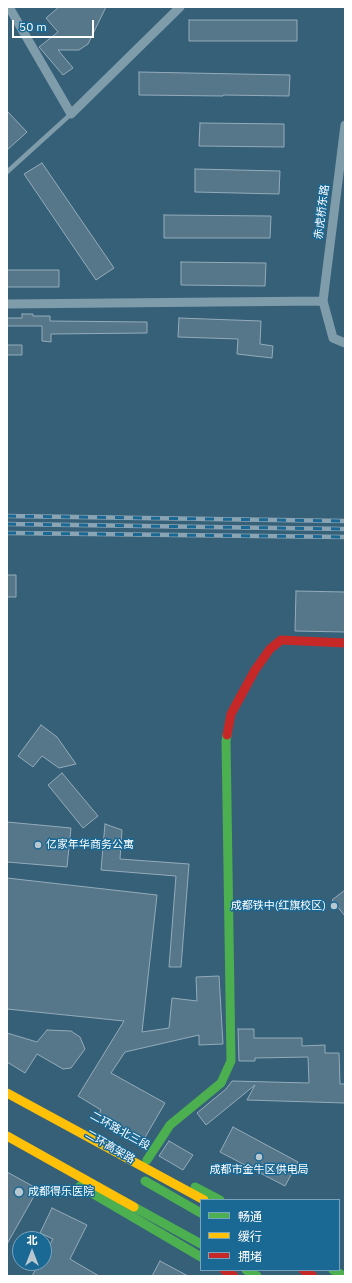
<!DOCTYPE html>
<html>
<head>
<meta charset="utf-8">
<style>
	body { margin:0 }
	#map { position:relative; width:352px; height:1283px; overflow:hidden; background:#366078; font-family:"IBM Plex Sans","Noto Sans SC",sans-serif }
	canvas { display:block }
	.frame { position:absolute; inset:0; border:8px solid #fff; pointer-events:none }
	.legend { position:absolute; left:200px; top:1199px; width:140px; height:72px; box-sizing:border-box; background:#1a6894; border:1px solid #76a4bf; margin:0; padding:5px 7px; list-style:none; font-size:12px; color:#fff }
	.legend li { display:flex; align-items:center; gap:8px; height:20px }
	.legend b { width:20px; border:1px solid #76a4bf }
	.north { position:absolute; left:12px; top:1231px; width:40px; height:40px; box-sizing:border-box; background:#1a6894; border:1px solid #76a4bf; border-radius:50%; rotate:0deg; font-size:11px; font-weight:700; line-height:16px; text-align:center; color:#fff }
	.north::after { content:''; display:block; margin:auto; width:14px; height:18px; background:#b9c7d0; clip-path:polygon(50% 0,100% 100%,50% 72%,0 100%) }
	.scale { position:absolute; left:12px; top:20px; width:82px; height:18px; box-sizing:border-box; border:2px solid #fff; border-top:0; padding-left:5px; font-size:12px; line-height:14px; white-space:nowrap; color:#fff; -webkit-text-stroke:3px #1a6894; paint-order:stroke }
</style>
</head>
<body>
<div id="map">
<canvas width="352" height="1283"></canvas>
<div class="frame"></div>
<ul class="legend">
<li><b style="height:5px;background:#4caf50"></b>畅通</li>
<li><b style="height:5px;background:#ffc107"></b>缓行</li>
<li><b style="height:5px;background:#c62828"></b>拥堵</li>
</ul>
<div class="north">北</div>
<div class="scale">50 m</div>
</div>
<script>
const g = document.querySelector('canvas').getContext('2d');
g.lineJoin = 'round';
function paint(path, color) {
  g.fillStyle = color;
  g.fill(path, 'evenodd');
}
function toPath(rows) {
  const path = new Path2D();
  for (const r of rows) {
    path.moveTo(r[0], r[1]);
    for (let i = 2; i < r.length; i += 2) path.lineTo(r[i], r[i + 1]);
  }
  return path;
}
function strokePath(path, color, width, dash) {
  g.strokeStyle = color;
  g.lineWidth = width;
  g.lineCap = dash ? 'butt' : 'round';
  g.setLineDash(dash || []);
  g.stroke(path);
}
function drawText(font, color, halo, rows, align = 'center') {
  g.font = font + ' "IBM Plex Sans","Noto Sans SC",sans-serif';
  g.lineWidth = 3;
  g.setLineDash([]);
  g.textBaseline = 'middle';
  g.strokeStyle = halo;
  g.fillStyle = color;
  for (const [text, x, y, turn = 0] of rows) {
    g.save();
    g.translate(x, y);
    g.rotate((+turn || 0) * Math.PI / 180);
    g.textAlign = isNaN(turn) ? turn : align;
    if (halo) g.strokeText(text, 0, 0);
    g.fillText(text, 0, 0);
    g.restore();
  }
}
const building = toPath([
	[59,7,106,7,88,44,79,50,58,50,73,68,63,75,39,47,58,32,46,18,59,7],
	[189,20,297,20,297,41,189,41,189,20],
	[139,72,290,75,289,96,223,95,223,96,139,95,139,72],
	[7,111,27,132,7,150,7,111],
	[200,123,284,124,284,147,199,146,200,123],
	[42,163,114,268,96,280,24,174,42,163],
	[195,169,280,171,279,194,195,192,195,169],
	[164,215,271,216,270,238,164,238,164,215],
	[181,262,266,263,265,286,181,285,181,262],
	[7,270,59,270,59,287,7,287,7,270],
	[22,314,33,314,33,316,50,316,50,321,147,322,147,333,51,334,51,342,42,341,42,326,7,326,7,318,22,318,22,314],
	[179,318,261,321,260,344,273,346,272,358,237,354,238,339,178,337,179,318],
	[7,345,22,345,22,355,7,355,7,345],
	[7,575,16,575,16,597,7,597,7,575],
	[296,591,345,592,345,632,295,631,296,591],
	[41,725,57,737,76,764,59,768,42,756,33,767,18,756,41,725],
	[62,773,98,816,83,828,48,785,62,773],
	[7,822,71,828,67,867,7,862,7,822],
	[105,824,122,830,120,859,189,864,181,967,169,967,176,876,101,870,105,824],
	[7,878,157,895,142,1032,169,1028,172,998,197,1001,196,977,219,976,223,1044,199,1045,199,1035,125,1052,111,1073,165,1103,143,1141,98,1116,101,1110,78,1096,124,1021,7,1009,7,878],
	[345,890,345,916,332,900,345,890],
	[238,1029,254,1029,254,1038,302,1038,302,1046,325,1045,325,1053,339,1053,340,1084,345,1084,345,1103,247,1100,255,1085,206,1125,197,1113,226,1089,232,1081,309,1083,308,1057,255,1058,255,1061,239,1061,238,1029],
	[47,1030,71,1031,80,1037,85,1049,71,1068,63,1069,37,1054,25,1073,7,1062,7,1033,37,1042,47,1030],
	[233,1127,298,1162,285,1186,220,1152,233,1127],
	[169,1141,193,1155,183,1170,159,1156,169,1141],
	[7,1172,38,1189,7,1244,7,1172],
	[52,1208,87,1225,70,1259,99,1276,32,1276,39,1263,44,1263,44,1255,53,1239,40,1233,52,1208],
	[160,1261,188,1276,152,1276,160,1261]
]);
const lane = toPath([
	[7,172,71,114]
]);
const street = toPath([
	[9,7,71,114,180,7],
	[345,125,323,301,333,338,345,343],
	[7,304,323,301]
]);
const fast = toPath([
	[147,1160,170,1125,221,1083,231,1061,226,741,227,735],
	[145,1181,201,1213],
	[80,1186,201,1257],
	[195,1187,220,1200],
	[134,1207,201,1244],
	[246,1270,257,1276],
	[333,1270,344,1276]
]);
const slow = toPath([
	[7,1093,204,1200],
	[7,1136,134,1207]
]);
const jam = toPath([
	[227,735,231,714,255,670,270,649,281,640,345,643],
	[224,1270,234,1276],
	[303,1270,313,1276]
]);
const rail = toPath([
	[7,516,345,521],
	[7,524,345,529],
	[7,533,345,537]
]);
const markers = [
	[38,845,4,"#b9c7d0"],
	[334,906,4,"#b9c7d0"],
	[259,1157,4,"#b9c7d0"],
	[19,1192,5,"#b9c7d0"]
];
const streetNames = [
	["赤虎桥东路",322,212,-83],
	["二环路北三段",120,1131,29],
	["二环高架路",110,1147,30]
];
const poiNames = [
	["亿家年华商务公寓",46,845],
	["成都铁中(红旗校区)",326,906,"right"],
	["成都市金牛区供电局",259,1170,"center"],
	["成都得乐医院",28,1192]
];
paint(building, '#56778a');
strokePath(building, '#94abb9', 1);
strokePath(lane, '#7f9cab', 4.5);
strokePath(street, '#7f9cab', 9);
strokePath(fast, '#4caf50', 9);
strokePath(slow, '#ffc107', 9);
strokePath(jam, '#c62828', 9);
strokePath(rail, '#8ba4b3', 4.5);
strokePath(rail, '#1a6894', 3, [9]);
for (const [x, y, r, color] of markers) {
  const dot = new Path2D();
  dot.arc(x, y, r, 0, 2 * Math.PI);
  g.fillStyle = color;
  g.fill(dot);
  strokePath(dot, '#1a6894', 1.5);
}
drawText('11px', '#fff', '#1a6894', streetNames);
drawText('11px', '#fff', '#1a6894', poiNames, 'left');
</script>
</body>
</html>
